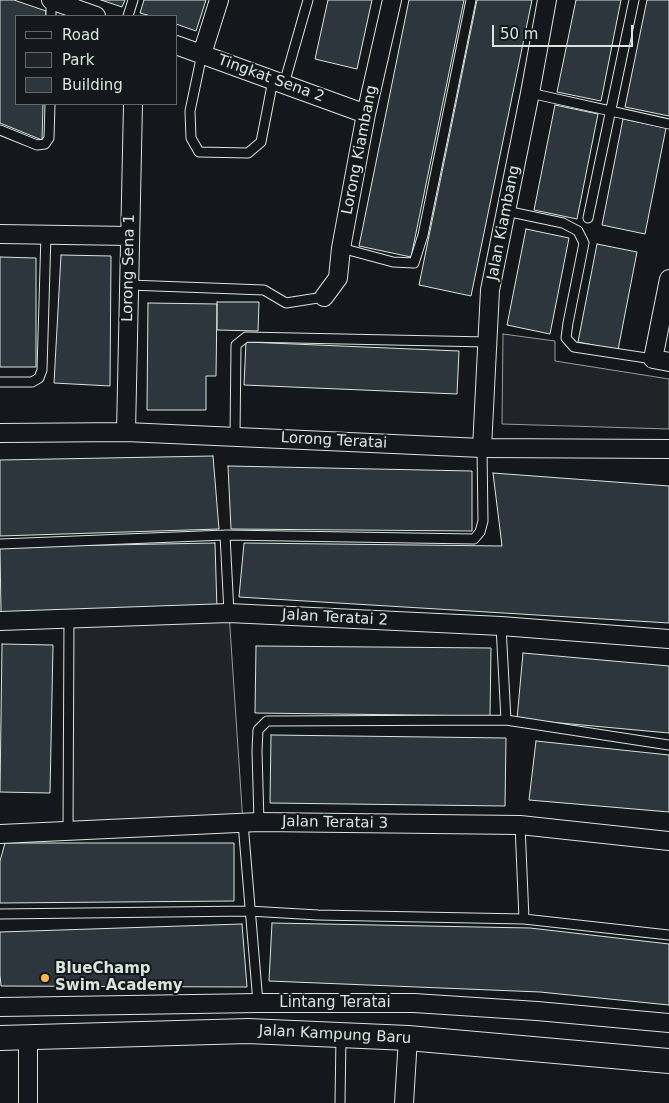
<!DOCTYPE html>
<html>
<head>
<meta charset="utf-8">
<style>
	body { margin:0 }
	#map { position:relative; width:669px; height:1103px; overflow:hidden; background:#14181c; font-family:"DejaVu Sans",sans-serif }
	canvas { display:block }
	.legend { position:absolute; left:15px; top:15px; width:162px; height:90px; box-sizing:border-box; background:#14181c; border:1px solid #626a69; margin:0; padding:6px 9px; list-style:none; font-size:15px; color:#d8e6dc }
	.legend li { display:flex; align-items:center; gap:10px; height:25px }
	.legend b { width:25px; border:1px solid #626a69 }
	.scale { position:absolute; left:492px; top:25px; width:141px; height:22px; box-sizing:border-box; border:2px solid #d8e6dc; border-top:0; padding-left:6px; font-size:15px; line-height:18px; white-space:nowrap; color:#d8e6dc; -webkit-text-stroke:4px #14181c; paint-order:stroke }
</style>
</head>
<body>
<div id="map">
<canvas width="669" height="1103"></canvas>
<ul class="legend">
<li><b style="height:6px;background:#14181c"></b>Road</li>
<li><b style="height:14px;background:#202428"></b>Park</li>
<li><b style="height:14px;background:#2c363c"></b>Building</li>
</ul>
<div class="scale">50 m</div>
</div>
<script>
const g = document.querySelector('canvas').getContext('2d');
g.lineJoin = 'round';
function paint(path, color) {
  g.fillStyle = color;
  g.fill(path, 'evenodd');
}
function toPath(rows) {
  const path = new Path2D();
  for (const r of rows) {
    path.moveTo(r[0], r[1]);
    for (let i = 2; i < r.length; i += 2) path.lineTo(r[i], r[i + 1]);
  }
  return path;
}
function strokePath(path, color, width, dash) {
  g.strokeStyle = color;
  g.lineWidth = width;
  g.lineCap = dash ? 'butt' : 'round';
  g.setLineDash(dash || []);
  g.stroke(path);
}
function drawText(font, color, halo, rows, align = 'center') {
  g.font = font + ' "DejaVu Sans",sans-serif';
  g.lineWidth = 4;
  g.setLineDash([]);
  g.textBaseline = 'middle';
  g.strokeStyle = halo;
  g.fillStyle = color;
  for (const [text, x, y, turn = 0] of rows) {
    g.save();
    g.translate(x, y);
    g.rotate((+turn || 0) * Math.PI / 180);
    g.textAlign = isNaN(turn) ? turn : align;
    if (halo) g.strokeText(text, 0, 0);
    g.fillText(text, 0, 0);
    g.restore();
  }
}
const green = toPath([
	[503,334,555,341,555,361,669,379,669,429,502,424,503,334],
	[229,613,243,823,68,826,69,618,229,613]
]);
const building = toPath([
	[0,0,14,0,46,11,46,16,16,16,16,104,43,104,42,140,0,123,0,0],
	[101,0,125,0,122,7,101,0],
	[144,0,206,0,196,31,176,24,176,16,151,16,140,13,144,0],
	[328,0,372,0,357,69,315,59,328,0],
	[409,0,464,0,411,257,359,246,409,0],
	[477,0,532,0,471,296,419,285,477,0],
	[576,0,621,0,601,101,557,92,576,0],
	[647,0,669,0,669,116,625,107,647,0],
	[555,105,598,114,577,219,534,210,555,105],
	[623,119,666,128,645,234,602,225,623,119],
	[526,229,569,238,550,334,507,325,526,229],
	[597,244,637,252,618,350,578,342,597,244],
	[61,255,111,256,110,386,54,383,61,255],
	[0,257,36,258,36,367,0,367,0,257],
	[217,302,259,302,258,331,217,330,217,302],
	[148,303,217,304,216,376,206,376,206,410,147,410,148,303],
	[246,342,459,351,457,394,244,385,246,342],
	[213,456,219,529,0,536,0,460,213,456],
	[228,466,472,471,472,531,231,529,228,466],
	[493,473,669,486,669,623,239,597,244,543,502,546,493,473],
	[215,543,217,610,1,613,0,547,215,543],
	[2,644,53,645,50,793,0,792,2,644],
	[256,646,491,648,490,716,255,713,256,646],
	[523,653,669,666,669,733,517,719,523,653],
	[271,735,506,738,505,806,270,803,271,735],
	[536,741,669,755,669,812,529,800,536,741],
	[5,843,234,843,234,901,0,903,0,861,5,843],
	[272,923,530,928,669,944,669,1005,540,992,269,981,272,923],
	[242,924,247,987,1,986,0,975,0,932,242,924]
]);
const lane = toPath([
	[51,16,51,0],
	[128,16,133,0],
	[202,54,190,111,191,138,199,152,248,153,261,142,273,80],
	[284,84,308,0],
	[530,93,669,124],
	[0,130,37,145,45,144,49,138,50,104],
	[506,211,563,223,578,231,584,243,568,323,566,338,574,347,653,359],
	[588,218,634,0],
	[341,248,393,262,414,263,423,235,471,0],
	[129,285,264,290,286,303,324,297],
	[0,382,32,382,39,378,42,370,46,234],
	[235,437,236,345,246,337,488,342],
	[225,535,229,613],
	[0,544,225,535,474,539,480,532,483,521,482,448],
	[501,626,506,720],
	[259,822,257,751,258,730,267,721,506,720,669,745],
	[243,823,258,1003],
	[520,825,524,919],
	[68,831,69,618],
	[0,914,249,911,318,915,524,919,669,935],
	[340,1103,341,1035]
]);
const street = toPath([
	[51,0,96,16],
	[176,45,366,114],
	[202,54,219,0],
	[0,234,130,236],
	[669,279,653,359,669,362],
	[324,297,338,278,341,248,366,114,392,0],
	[126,432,133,104],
	[0,433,126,432,482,448,669,449],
	[482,448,490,290,530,93,547,0],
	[0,621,229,613,501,626,669,639],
	[0,834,259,822,520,825,669,841],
	[0,1007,258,1003,414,1003,537,1011,669,1023],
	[28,1037,28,1103],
	[404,1103,408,1038]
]);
const secondary = toPath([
	[0,1038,248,1031,408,1038,669,1061]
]);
const markers = [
	[45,978,5,"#ffb74d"]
];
const streetNames = [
	["Tingkat Sena 2",271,79,20],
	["Lorong Kiambang",360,150,-79],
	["Jalan Kiambang",504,223,-79],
	["Lorong Sena 1",129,268,-89],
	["Lorong Teratai",334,441,3],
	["Jalan Teratai 2",335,618,3],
	["Jalan Teratai 3",335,823,1],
	["Lintang Teratai",335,1003],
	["Jalan Kampung Baru",335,1035,3]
];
const poiNames = [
	["BlueChamp",55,969],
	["Swim Academy",55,986]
];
paint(green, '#202428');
strokePath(green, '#939e99', 1);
paint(building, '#2c363c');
strokePath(building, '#d8e6dc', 1);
strokePath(lane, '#d8e6dc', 11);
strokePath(street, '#d8e6dc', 20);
strokePath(secondary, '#d8e6dc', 26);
strokePath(lane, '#14181c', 9);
strokePath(street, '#14181c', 18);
strokePath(secondary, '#14181c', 24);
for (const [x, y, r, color] of markers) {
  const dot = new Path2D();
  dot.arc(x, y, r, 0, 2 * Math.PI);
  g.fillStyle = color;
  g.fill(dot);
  strokePath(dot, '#14181c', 2);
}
drawText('15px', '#d8e6dc', '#14181c', streetNames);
drawText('bold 15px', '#d8e6dc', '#14181c', poiNames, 'left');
</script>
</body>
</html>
